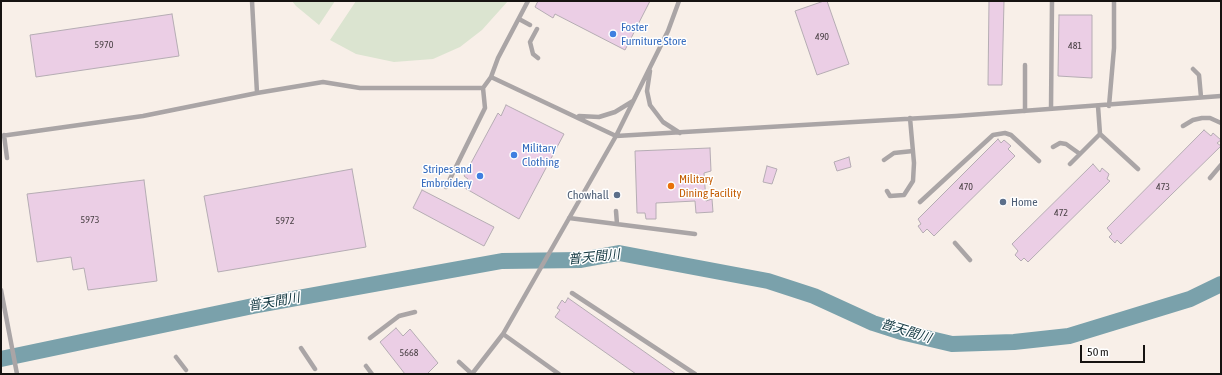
<!DOCTYPE html>
<html>
<head>
<meta charset="utf-8">
<style>
	body { margin:0 }
	#map { position:relative; width:1222px; height:375px; overflow:hidden; background:#f8efe8; font-family:"Asap Condensed",sans-serif }
	canvas { display:block }
	.frame { position:absolute; inset:0; border:2px solid #161311; pointer-events:none }
	.scale { position:absolute; left:1080px; top:345px; width:65px; height:18px; box-sizing:border-box; border:2px solid #161311; border-top:0; padding-left:5px; font-size:12px; line-height:14px; white-space:nowrap; color:#161311; -webkit-text-stroke:3px #fff; paint-order:stroke }
</style>
</head>
<body>
<div id="map">
<canvas width="1222" height="375"></canvas>
<div class="frame"></div>
<div class="scale">50 m</div>
</div>
<script>
const g = document.querySelector('canvas').getContext('2d');
g.lineJoin = 'round';
function paint(path, color) {
  g.fillStyle = color;
  g.fill(path, 'evenodd');
}
function toPath(rows) {
  const path = new Path2D();
  for (const r of rows) {
    path.moveTo(r[0], r[1]);
    for (let i = 2; i < r.length; i += 2) path.lineTo(r[i], r[i + 1]);
  }
  return path;
}
function strokePath(path, color, width, dash) {
  g.strokeStyle = color;
  g.lineWidth = width;
  g.lineCap = dash ? 'butt' : 'round';
  g.setLineDash(dash || []);
  g.stroke(path);
}
function drawText(font, color, halo, rows, align = 'center') {
  g.font = font + ' "Asap Condensed","Noto Sans JP",sans-serif';
  g.lineWidth = 3;
  g.setLineDash([]);
  g.textBaseline = 'middle';
  g.strokeStyle = halo;
  g.fillStyle = color;
  for (const [text, x, y, turn = 0] of rows) {
    g.save();
    g.translate(x, y);
    g.rotate((+turn || 0) * Math.PI / 180);
    g.textAlign = isNaN(turn) ? turn : align;
    if (halo) g.strokeText(text, 0, 0);
    g.fillText(text, 0, 0);
    g.restore();
  }
}
const green = toPath([
	[292,1,335,1,319,25,296,6],
	[356,1,508,1,482,30,460,47,433,59,394,62,356,54,330,40]
]);
const river = toPath([
	[1,359,253,306,502,261,581,260,619,253,768,281,814,296,873,323,901,332,952,344,1014,342,1069,336,1190,299,1221,284]
]);
const building = toPath([
	[538,1,650,1,625,50,555,14,553,18,535,7,538,1],
	[824,1,827,1,849,64,817,75,795,11,824,1],
	[989,1,1004,1,1002,85,988,85,989,1],
	[172,14,179,56,36,77,30,35,172,14],
	[1059,15,1092,15,1092,78,1058,76,1059,15],
	[506,105,564,134,519,219,463,187,468,179,464,176,498,113,501,116,506,105],
	[1204,130,1211,136,1213,133,1221,140,1217,143,1221,146,1121,244,1117,240,1115,243,1109,237,1112,234,1107,228,1204,130],
	[998,139,1001,143,1004,140,1011,146,1008,149,1015,156,934,236,927,229,923,233,918,226,921,224,918,219,998,139],
	[710,148,711,171,704,173,706,201,712,199,713,212,696,213,695,201,656,203,656,219,646,219,645,213,637,213,635,151,710,148],
	[849,157,851,167,837,171,834,162,849,157],
	[1093,164,1100,172,1102,168,1109,174,1107,179,1110,181,1028,262,1024,258,1021,261,1015,255,1018,251,1012,244,1093,164],
	[767,166,777,169,772,184,763,182,767,166],
	[352,169,366,247,218,272,204,196,352,169],
	[144,180,157,281,88,290,84,268,73,270,71,257,37,262,27,194,144,180],
	[422,190,494,227,484,246,413,208,422,190],
	[568,298,676,374,636,374,555,317,560,310,557,308,562,300,565,303,568,298],
	[396,328,403,336,410,329,438,363,427,374,405,374,380,342,396,328]
]);
const lane = toPath([
	[252,1,257,93],
	[519,19,530,25],
	[537,29,530,42,533,54,538,58],
	[1193,69,1199,75,1201,97],
	[650,71,647,91,650,105,663,122,680,133],
	[491,77,616,136,956,116,1221,96],
	[1098,106,1100,134,1138,169],
	[1109,106,1114,48,1114,1],
	[1051,109,1052,1],
	[1025,111,1025,65],
	[579,116,599,117,615,112,633,101],
	[1183,126,1193,120,1202,118,1210,118,1221,123],
	[4,135,7,158],
	[1,136,143,116,257,93,323,82,360,88,483,88,491,77,498,58,528,1],
	[1053,147,1060,143,1066,144,1080,154],
	[884,160,894,153,913,151],
	[1070,164,1100,134],
	[1210,178,1221,165],
	[446,187,485,108,483,88],
	[887,191,890,196,904,195,913,181,914,163,910,118],
	[920,202,993,135,1005,133,1011,135,1039,161],
	[616,211,617,224],
	[569,218,695,234],
	[955,243,970,260],
	[1,290,17,374],
	[572,293,695,374],
	[503,334,559,374],
	[370,338,399,316,415,312],
	[301,348,315,369],
	[176,357,186,370],
	[459,362,472,374],
	[366,366,372,374],
	[472,374,503,334,616,136,668,31,679,1]
]);
const markers = [
	[613,34,4,"#3f7fe0"],
	[514,155,4,"#3f7fe0"],
	[480,176,4,"#3f7fe0"],
	[671,186,4,"#e8710a"],
	[617,195,4,"#5c6f8a"],
	[1003,202,4,"#5c6f8a"]
];
const numberNames = [
	["490",822,37],
	["5970",104,45],
	["481",1075,46],
	["470",966,187],
	["473",1163,187],
	["472",1061,213],
	["5973",90,220],
	["5972",285,221],
	["5668",409,353]
];
const shopNames = [
	["Foster",621,27],
	["Furniture Store",621,41],
	["Military",522,148],
	["Clothing",522,162],
	["Stripes and",472,169,"right"],
	["Embroidery",472,183,"right"]
];
const foodNames = [
	["Military",679,179],
	["Dining Facility",679,193]
];
const serviceNames = [
	["Chowhall",609,195],
	["Home",1011,202,"left"]
];
const waterNames = [
	["普天間川",594,257,-6],
	["普天間川",274,302,-10],
	["普天間川",906,331,17]
];
paint(green, '#dbe4d0');
strokePath(river, '#7aa1ab', 16);
paint(building, '#ebcee5');
strokePath(building, '#b5acb3', 1);
strokePath(lane, '#aaa5a6', 4.5);
for (const [x, y, r, color] of markers) {
  const dot = new Path2D();
  dot.arc(x, y, r, 0, 2 * Math.PI);
  g.fillStyle = color;
  g.fill(dot);
  strokePath(dot, '#fff', 1.5);
}
drawText('10px', '#4b4246', null, numberNames);
drawText('12px', '#366cbe', '#fff', shopNames, 'left');
drawText('12px', '#c56008', '#fff', foodNames, 'left');
drawText('12px', '#4e5e75', '#fff', serviceNames, 'right');
drawText('italic 13px', '#113740', '#fff', waterNames);
</script>
</body>
</html>
